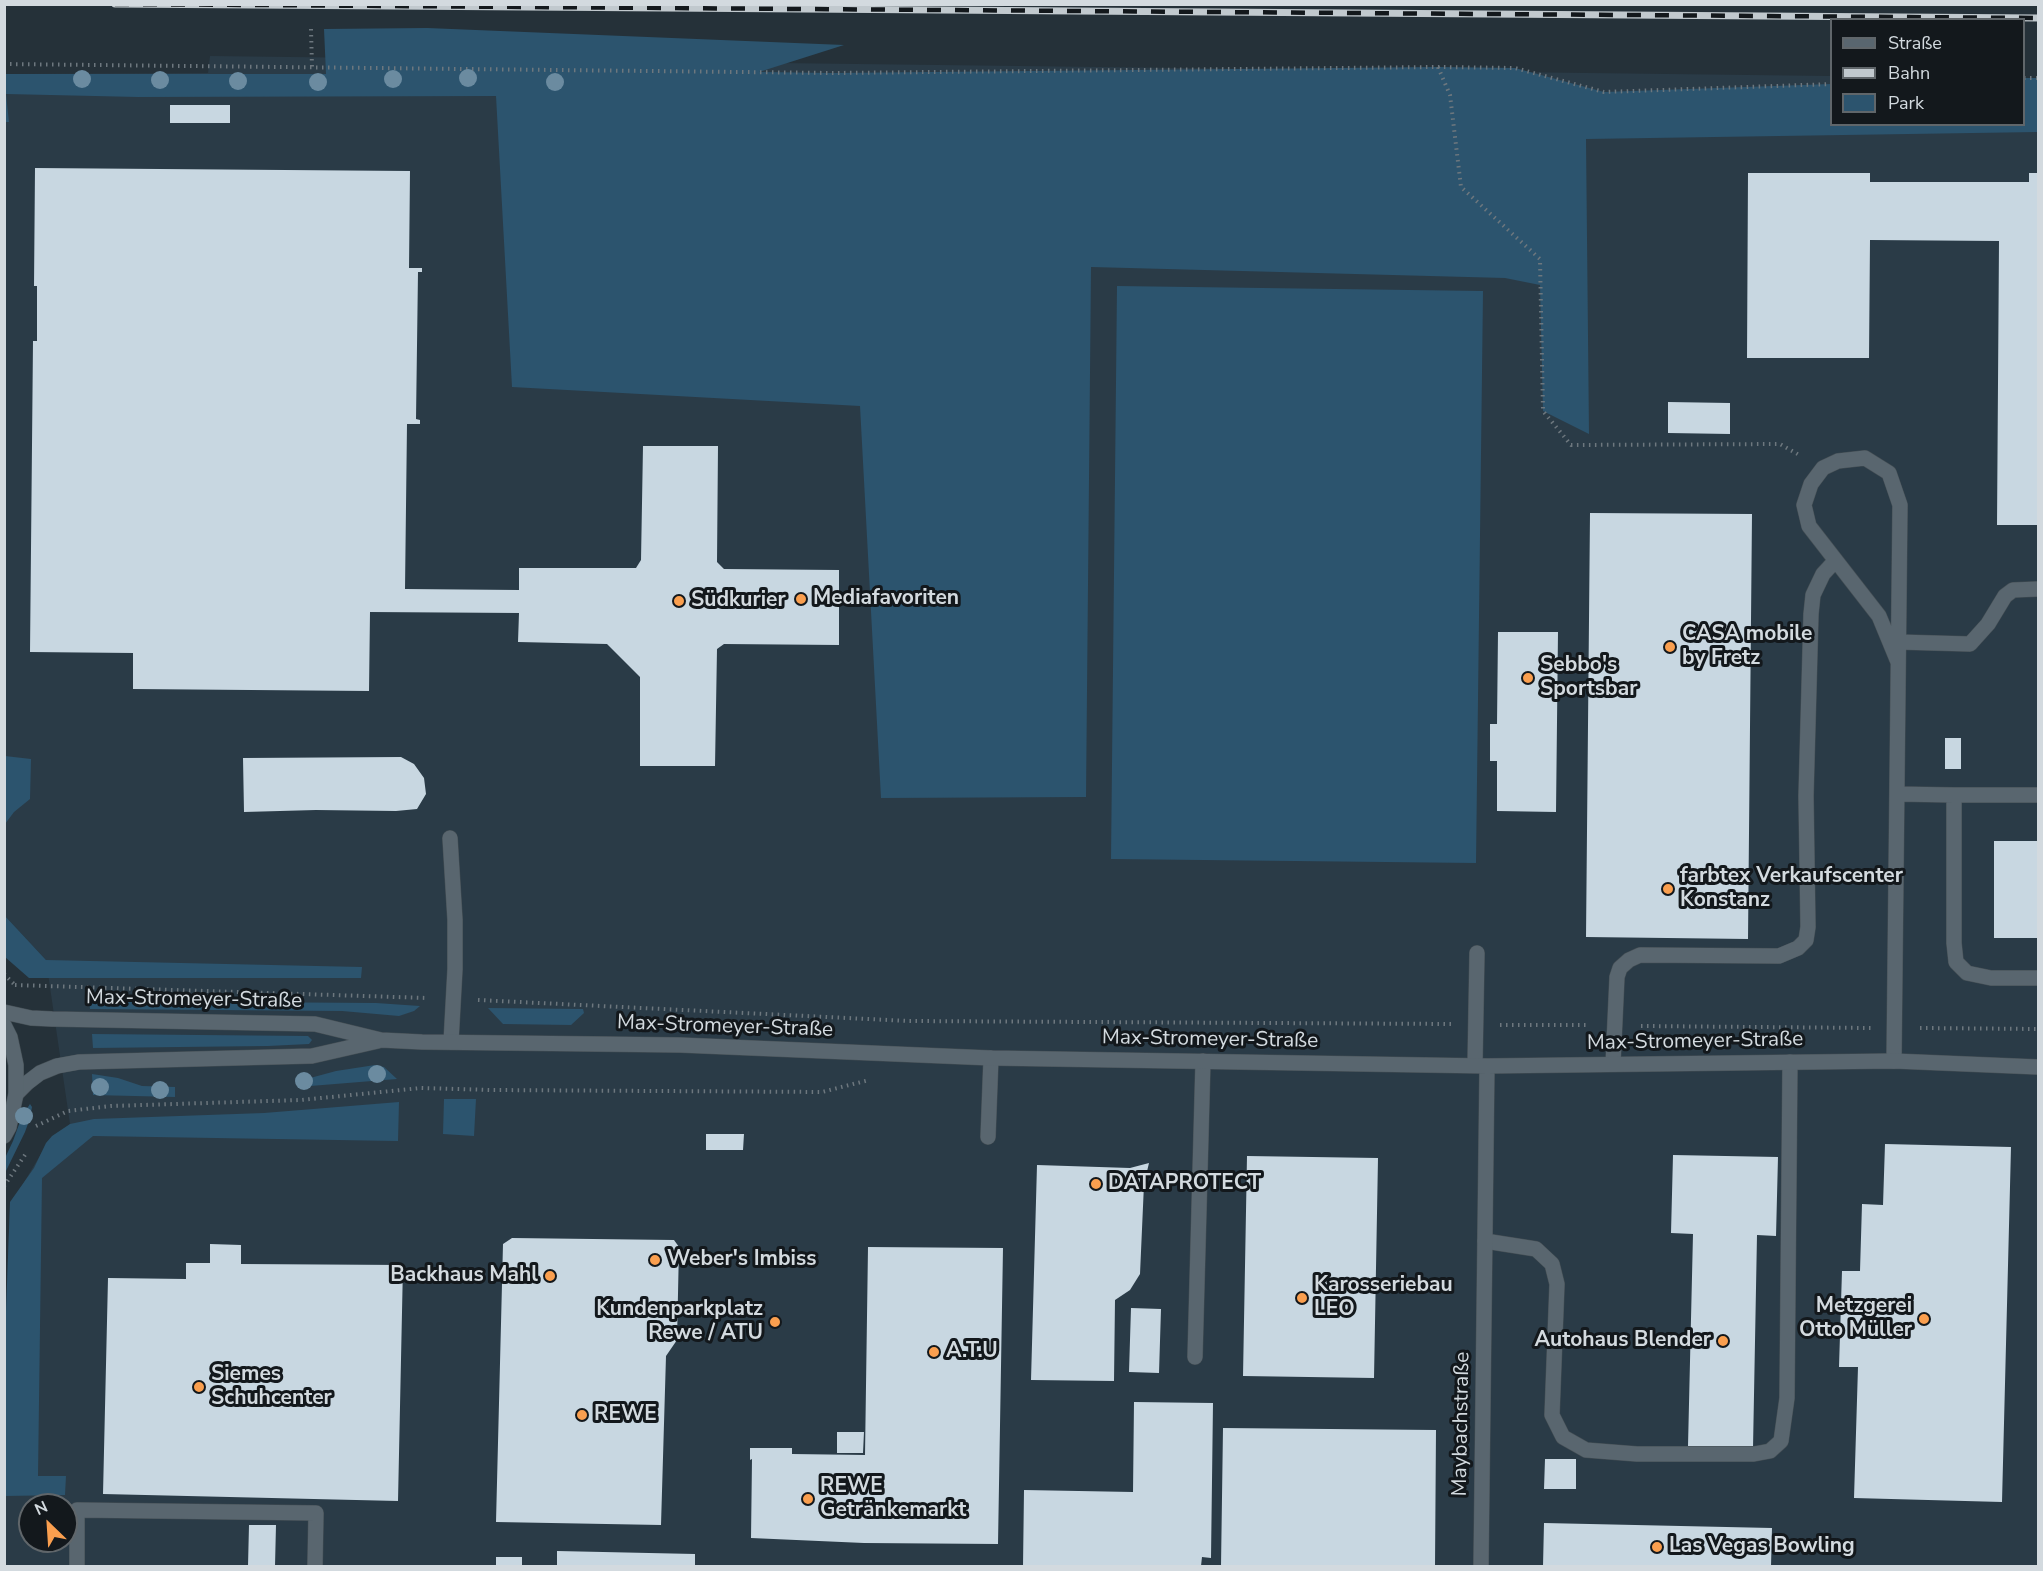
<!DOCTYPE html>
<html>
<head>
<meta charset="utf-8">
<style>
	body { margin:0 }
	#map { position:relative; width:2043px; height:1571px; overflow:hidden; background:#253139; font-family:"Nunito Sans",sans-serif }
	canvas { display:block }
	.frame { position:absolute; inset:0; border:6px solid #d3dadf; pointer-events:none }
	.legend { position:absolute; left:1830px; top:18px; width:195px; height:108px; box-sizing:border-box; background:#13181c; border:2px solid #60666a; margin:0; padding:8px 10px; list-style:none; font-size:18px; color:#d3dadf }
	.legend li { display:flex; align-items:center; gap:12px; height:30px }
	.legend b { width:30px; border:2px solid #60666a }
	.north { position:absolute; left:18px; top:1493px; width:60px; height:60px; box-sizing:border-box; background:#13181c; border:2px solid #60666a; border-radius:50%; rotate:335deg; font-size:16px; font-weight:700; line-height:24px; text-align:center; color:#d3dadf }
	.north::after { content:''; display:block; margin:auto; width:21px; height:27px; background:#fa9f4f; clip-path:polygon(50% 0,100% 100%,50% 72%,0 100%) }
</style>
</head>
<body>
<div id="map">
<canvas width="2043" height="1571"></canvas>
<div class="frame"></div>
<ul class="legend">
<li><b style="height:8px;background:#59666f"></b>Straße</li>
<li><b style="height:8px;background:#c1c9ce"></b>Bahn</li>
<li><b style="height:16px;background:#2c546e"></b>Park</li>
</ul>
<div class="north">N</div>
</div>
<script>
const g = document.querySelector('canvas').getContext('2d');
g.lineJoin = 'round';
function paint(path, color) {
  g.fillStyle = color;
  g.fill(path, 'evenodd');
}
function toPath(rows) {
  const path = new Path2D();
  for (const r of rows) {
    path.moveTo(r[0], r[1]);
    for (let i = 2; i < r.length; i += 2) path.lineTo(r[i], r[i + 1]);
  }
  return path;
}
function strokePath(path, color, width, dash) {
  g.strokeStyle = color;
  g.lineWidth = width;
  g.lineCap = dash ? 'butt' : 'round';
  g.setLineDash(dash || []);
  g.stroke(path);
}
function drawText(font, color, halo, rows, align = 'center') {
  g.font = font + ' "Nunito Sans",sans-serif';
  g.lineWidth = 6;
  g.setLineDash([]);
  g.textBaseline = 'middle';
  g.strokeStyle = halo;
  g.fillStyle = color;
  for (const [text, x, y, turn = 0] of rows) {
    g.save();
    g.translate(x, y);
    g.rotate((+turn || 0) * Math.PI / 180);
    g.textAlign = isNaN(turn) ? turn : align;
    if (halo) g.strokeText(text, 0, 0);
    g.fillText(text, 0, 0);
    g.restore();
  }
}
const built = toPath([
	[210,56,1831,76,1832,124,2024,124,2038,79,2038,1566,5,1566,4,1357,10,1206,42,1152,70,1124,46,960,5,916,4,74,208,73],
	[30,1505,66,1505,66,1541,30,1541]
]);
const green = toPath([
	[427,28,844,45,759,72,832,73,1438,67,1515,68,1604,92,1831,84,1832,124,2024,124,2024,78,2038,78,2038,132,1586,139,1589,434,1543,411,1540,285,1505,278,1091,267,1086,797,881,798,860,406,512,387,496,96,138,97,6,94,9,122,5,122,5,74,326,74,324,29],
	[1117,286,1483,291,1476,863,1111,859],
	[5,756,31,759,30,799,14,812,5,824],
	[5,916,46,960,362,967,361,978,29,978,5,957],
	[89,1001,376,1003,420,1006,414,1011,399,1016,342,1011,90,1009],
	[488,1008,583,1009,584,1013,571,1025,503,1024],
	[92,1034,308,1036,312,1040,309,1044,268,1046,93,1048],
	[375,1065,384,1067,397,1079,298,1087,299,1081,336,1071],
	[92,1074,118,1078,142,1086,175,1087,175,1097,93,1095],
	[444,1099,476,1099,474,1136,443,1134],
	[399,1102,398,1141,93,1136,42,1178,38,1476,66,1476,65,1495,5,1496,4,1366,10,1202,34,1168,46,1143,52,1136,70,1124,94,1119,264,1113],
	[30,1104,32,1107,30,1118,25,1132,5,1173,5,1158,13,1141,22,1116]
]);
const building = toPath([
	[170,105,230,105,230,123,170,123],
	[35,168,410,171,409,268,422,268,422,272,418,272,416,419,420,420,420,424,407,424,405,589,519,590,519,568,636,568,641,560,643,446,718,446,717,562,724,569,839,570,839,645,724,644,717,649,715,766,640,766,640,677,607,644,518,642,519,613,370,612,369,691,133,689,133,653,30,652,33,341,37,341,37,286,34,286],
	[1748,173,1870,173,1870,182,2029,182,2029,173,2038,173,2038,525,1997,525,1999,241,1870,240,1869,358,1747,358],
	[1668,402,1730,403,1730,434,1668,433],
	[1590,513,1752,514,1748,939,1586,937],
	[1498,632,1558,632,1556,812,1497,811,1497,761,1490,761,1490,724,1497,724],
	[1945,738,1961,738,1961,769,1945,769],
	[401,757,414,764,424,778,426,794,417,809,396,811,316,810,244,812,243,758],
	[1994,841,2038,841,2038,938,1994,938],
	[706,1134,744,1134,743,1150,706,1150],
	[1885,1144,2011,1147,2002,1502,1854,1498,1858,1367,1839,1367,1842,1271,1860,1271,1862,1204,1883,1205],
	[1673,1155,1778,1157,1776,1236,1757,1235,1753,1448,1688,1446,1693,1234,1671,1233],
	[1247,1156,1378,1158,1374,1378,1243,1376],
	[1149,1163,1144,1184,1140,1274,1130,1290,1115,1300,1114,1381,1031,1380,1037,1165,1130,1168],
	[512,1238,674,1240,679,1247,677,1340,666,1356,661,1525,496,1522,503,1244],
	[210,1244,241,1245,241,1264,403,1265,398,1501,103,1494,108,1278,186,1279,186,1263,210,1263],
	[868,1247,1003,1248,998,1544,864,1543,751,1538,752,1459,750,1460,750,1448,792,1448,792,1454,865,1455],
	[1131,1308,1161,1309,1159,1373,1129,1372],
	[1134,1402,1213,1403,1211,1558,1202,1557,1201,1566,1023,1566,1024,1490,1133,1492],
	[1223,1428,1436,1430,1435,1566,1221,1566],
	[837,1432,864,1432,863,1453,837,1453],
	[1545,1459,1576,1459,1576,1489,1544,1489],
	[1544,1523,1772,1528,1771,1566,1543,1566],
	[249,1525,276,1525,275,1566,248,1566],
	[557,1551,695,1554,695,1566,557,1566],
	[496,1557,522,1557,522,1566,496,1566]
]);
const path = toPath([
	[311,29,312,67],
	[4,64,832,73,1438,67,1515,68,1604,92,1832,84],
	[1438,67,1450,95,1461,187,1540,259,1543,411,1571,445,1780,444,1801,456],
	[2024,78,2038,78],
	[4,974,16,986],
	[15,985,428,998],
	[478,1000,909,1021,1451,1024],
	[1500,1025,1589,1025],
	[1641,1026,1871,1028],
	[1920,1028,2038,1029],
	[36,1126,68,1111,111,1106,301,1100,421,1088,492,1090,822,1092,869,1080],
	[4,1186,27,1152]
]);
const service = toPath([
	[1898,642,1970,644,1988,624,2005,596,2013,590,2038,589],
	[1897,794,1954,795,1954,943,1956,962,1967,973,1991,978,2038,978],
	[1954,795,2038,795],
	[450,838,455,920,455,969,451,1042],
	[1894,1061,1900,505,1889,473,1865,458,1838,461,1823,468,1811,484,1804,505,1809,526,1879,616,1898,662],
	[1613,1064,1617,977,1620,968,1629,960,1640,955,1779,956,1798,948,1806,940,1808,927,1806,796,1811,614,1813,595,1823,574,1835,561],
	[1475,1065,1477,953],
	[988,1137,991,1058],
	[1485,1241,1536,1249,1552,1264,1557,1284,1552,1415,1563,1437,1586,1450,1637,1454,1754,1454,1770,1451,1781,1441,1787,1398,1790,1062],
	[1195,1357,1203,1061],
	[77,1566,77,1510,316,1513,315,1566]
]);
const minor = toPath([
	[4,1012,31,1018,52,1019,315,1024,381,1040,422,1042,680,1045,991,1058,1487,1066,1894,1061,2038,1067],
	[16,1094,27,1083,40,1073,57,1066,79,1062,312,1056,378,1041],
	[1481,1566,1487,1066]
]);
const tertiary = toPath([
	[4,1025,10,1037,16,1065,16,1094,9,1127,4,1136]
]);
const rail = toPath([
	[115,4,2038,18]
]);
const trees = [
	[468,78],
	[82,79],
	[393,79],
	[160,80],
	[238,81],
	[318,82],
	[555,82],
	[377,1074],
	[304,1081],
	[100,1087],
	[160,1090],
	[24,1116]
];
const markers = [
	[801,599,6,"#fa9f4f"],
	[679,601,6,"#fa9f4f"],
	[1670,647,6,"#fa9f4f"],
	[1528,678,6,"#fa9f4f"],
	[1668,889,6,"#fa9f4f"],
	[1096,1184,6,"#fa9f4f"],
	[655,1260,6,"#fa9f4f"],
	[550,1276,6,"#fa9f4f"],
	[1302,1298,6,"#fa9f4f"],
	[1924,1319,6,"#fa9f4f"],
	[775,1322,6,"#fa9f4f"],
	[1723,1341,6,"#fa9f4f"],
	[934,1352,6,"#fa9f4f"],
	[199,1387,6,"#fa9f4f"],
	[582,1415,6,"#fa9f4f"],
	[808,1499,6,"#fa9f4f"],
	[1657,1547,6,"#fa9f4f"]
];
const poiNames = [
	["Mediafavoriten",813,599],
	["Südkurier",691,601],
	["CASA mobile",1682,635],
	["by Fretz",1682,659],
	["Sebbo's",1540,666],
	["Sportsbar",1540,690],
	["farbtex Verkaufscenter",1680,877],
	["Konstanz",1680,901],
	["DATAPROTECT",1108,1184],
	["Weber's Imbiss",667,1260],
	["Backhaus Mahl",538,1276,"right"],
	["Karosseriebau",1314,1286],
	["LEO",1314,1310],
	["Metzgerei",1912,1307,"right"],
	["Otto Müller",1912,1331,"right"],
	["Kundenparkplatz",763,1310,"right"],
	["Rewe / ATU",763,1334,"right"],
	["Autohaus Blender",1711,1341,"right"],
	["A.T.U",946,1352],
	["Siemes",211,1375],
	["Schuhcenter",211,1399],
	["REWE",594,1415],
	["REWE",820,1487],
	["Getränkemarkt",820,1511],
	["Las Vegas Bowling",1669,1547]
];
const streetNames = [
	["Max-Stromeyer-Straße",194,1000,1],
	["Max-Stromeyer-Straße",725,1027,2],
	["Max-Stromeyer-Straße",1210,1040,1],
	["Max-Stromeyer-Straße",1695,1042,-1],
	["Maybachstraße",1462,1424,-89]
];
paint(built, '#2a3b47');
paint(green, '#2c546e');
paint(building, '#c8d7e1');
strokePath(service, '#454f55', 16);
strokePath(minor, '#454f55', 16);
strokePath(tertiary, '#454f55', 16);
strokePath(path, '#6d777e', 4, [1.5, 4.5]);
strokePath(service, '#59666f', 15);
strokePath(minor, '#59666f', 15);
strokePath(tertiary, '#59666f', 15);
strokePath(rail, '#c1c9ce', 7);
strokePath(rail, '#13181c', 4.5, [14]);
g.fillStyle = '#6b8ba0';
for (const [x, y] of trees) {
  g.beginPath();
  g.arc(x, y, 9, 0, 2 * Math.PI);
  g.fill();
}
for (const [x, y, r, color] of markers) {
  const dot = new Path2D();
  dot.arc(x, y, r, 0, 2 * Math.PI);
  g.fillStyle = color;
  g.fill(dot);
  strokePath(dot, '#13181c', 2);
}
drawText('bold 21px', '#d3dadf', '#13181c', poiNames, 'left');
drawText('21px', '#d3dadf', '#13181c', streetNames);
</script>
</body>
</html>
